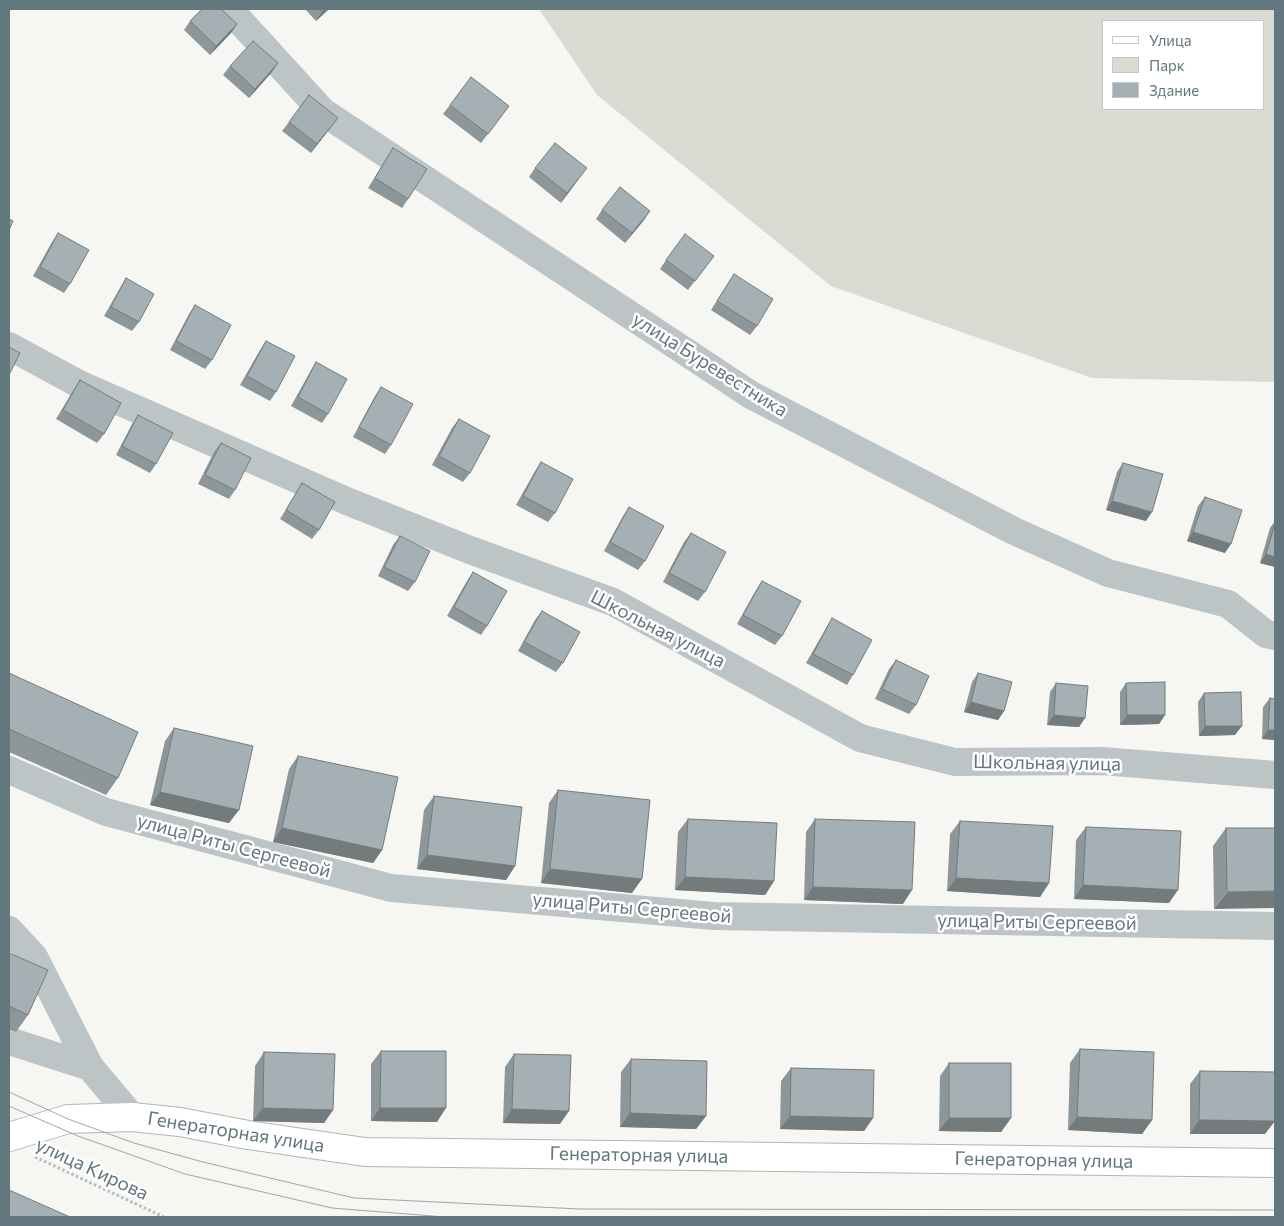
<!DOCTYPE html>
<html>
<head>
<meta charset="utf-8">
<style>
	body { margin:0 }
	#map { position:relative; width:1284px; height:1226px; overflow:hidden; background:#f6f6f3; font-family:Commissioner,sans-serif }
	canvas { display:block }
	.frame { position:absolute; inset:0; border:10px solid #62787e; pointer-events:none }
	.legend { position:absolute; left:1102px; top:20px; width:162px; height:90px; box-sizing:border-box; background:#fff; border:1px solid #c0c9cb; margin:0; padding:6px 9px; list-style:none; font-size:15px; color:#62787e }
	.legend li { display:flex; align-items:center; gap:10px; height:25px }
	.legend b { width:25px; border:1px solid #c0c9cb }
</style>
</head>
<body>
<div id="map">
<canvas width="1284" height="1226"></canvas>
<div class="frame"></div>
<ul class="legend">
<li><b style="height:6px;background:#fff"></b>Улица</li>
<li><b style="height:14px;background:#d7dbd2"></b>Парк</li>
<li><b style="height:14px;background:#a4b0b3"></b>Здание</li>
</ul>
</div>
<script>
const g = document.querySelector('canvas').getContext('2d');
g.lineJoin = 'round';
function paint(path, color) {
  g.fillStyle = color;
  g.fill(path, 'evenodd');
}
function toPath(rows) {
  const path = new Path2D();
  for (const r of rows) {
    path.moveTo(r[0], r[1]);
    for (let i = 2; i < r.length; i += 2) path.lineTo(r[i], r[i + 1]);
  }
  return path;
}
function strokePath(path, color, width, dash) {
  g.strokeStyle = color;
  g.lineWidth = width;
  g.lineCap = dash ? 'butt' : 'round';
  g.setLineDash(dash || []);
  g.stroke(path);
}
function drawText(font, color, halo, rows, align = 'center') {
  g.font = font + ' Commissioner,sans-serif';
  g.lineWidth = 5;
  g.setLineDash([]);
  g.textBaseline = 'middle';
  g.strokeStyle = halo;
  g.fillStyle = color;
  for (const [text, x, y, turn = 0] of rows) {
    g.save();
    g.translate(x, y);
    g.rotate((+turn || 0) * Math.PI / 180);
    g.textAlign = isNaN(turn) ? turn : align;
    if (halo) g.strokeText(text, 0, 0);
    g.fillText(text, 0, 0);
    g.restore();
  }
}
const green = toPath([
	[539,9,1275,9,1275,382,1092,378,831,286,597,95],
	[1103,21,1263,21,1263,109,1103,109]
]);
const path = toPath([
	[35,1157,164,1217]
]);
const minor = toPath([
	[229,9,323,112,751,395,1014,531,1108,573,1228,604,1266,634,1275,636],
	[9,346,79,384,349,502,470,550,613,602,860,738,955,762,1102,761,1275,775],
	[9,770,106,812,391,888,714,916,1275,926],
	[9,930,34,957,90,1067,132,1117],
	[9,1041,90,1067]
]);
const major = toPath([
	[9,1137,68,1119,132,1117,180,1122,248,1135,365,1152,1275,1163]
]);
const tram = toPath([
	[9,1092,68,1119,134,1143,203,1162,354,1198,580,1209,1275,1210],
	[9,1106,78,1136,185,1174,332,1208,445,1217]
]);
const wall = toPath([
	[305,9,329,9,316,21],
	[190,21,237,24,231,33,210,55,184,30],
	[230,66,272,72,249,98,223,75],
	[450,105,509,106,481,143,443,114],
	[338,118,311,153,282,131,289,122],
	[393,148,408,199,402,208,368,188],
	[535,168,580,177,561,203,529,177],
	[602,210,644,220,625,243,596,219],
	[58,233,70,284,64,293,33,276,52,242],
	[714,256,688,290,660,269,666,260],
	[734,274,757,326,750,335,711,310],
	[126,278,139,322,132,331,104,316,120,288],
	[195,305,212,360,205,369,170,350,189,314],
	[266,341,276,392,270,401,240,385,260,350],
	[316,362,328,414,322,423,291,406,310,372],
	[80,380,104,434,97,443,56,419,74,389],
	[381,387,391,445,385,454,353,437,375,396],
	[138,415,156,464,150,473,116,455,132,424],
	[459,419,470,473,463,482,432,465,452,428],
	[221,443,235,490,229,499,198,484,214,452],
	[541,462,555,513,548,522,516,505,535,471],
	[1123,463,1146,521,1106,510,1117,472],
	[302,483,319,530,312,539,280,519],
	[1205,497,1225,553,1187,541,1198,506],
	[629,507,645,561,638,570,604,551,623,516],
	[1275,521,1275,567,1260,563,1270,528],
	[691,533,705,592,698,601,663,582,684,542],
	[400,536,415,582,408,591,378,576,393,545],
	[473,572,487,626,481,635,447,616,467,581],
	[762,581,782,636,775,645,737,624,756,590],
	[542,611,563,663,556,672,518,651,535,620],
	[832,618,853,675,847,685,806,663,826,628],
	[896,660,916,705,909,714,875,699,889,669],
	[9,673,118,778,106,795,9,752],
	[978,673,1004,711,998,720,964,712,972,682],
	[1056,683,1085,718,1079,727,1047,725,1050,692],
	[1126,683,1165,715,1159,724,1120,725,1120,692],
	[1204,693,1235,735,1199,736,1198,702],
	[1270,698,1275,699,1275,740,1262,739,1263,707],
	[174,728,229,823,150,805,165,741],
	[298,756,382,850,373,863,273,842,289,769],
	[558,790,632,893,541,883,549,803],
	[434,796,515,866,506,880,417,869,424,810],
	[688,819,774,881,765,895,675,890,678,832],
	[815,819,903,904,804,900,806,832],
	[960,821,1049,883,1040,897,947,891,950,834],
	[1086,827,1169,903,1074,899,1076,840],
	[1226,828,1275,828,1214,909,1213,846],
	[9,953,28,1015,16,1032,9,1029],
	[1080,1049,1152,1120,1142,1134,1068,1130,1070,1063],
	[381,1051,437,1122,371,1121,371,1064],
	[264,1052,333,1110,324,1123,253,1121,255,1066],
	[514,1054,560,1124,503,1123,505,1067],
	[631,1059,706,1116,696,1129,620,1127,621,1072],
	[949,1063,1011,1118,1001,1132,939,1131,940,1076],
	[791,1068,873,1118,864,1131,780,1129,781,1081],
	[1200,1071,1265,1134,1190,1134,1190,1084]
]);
const shadedWall = toPath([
	[325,9,329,9,316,21,322,12],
	[237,24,231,33,210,55,216,46],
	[278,63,272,72,249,98,255,89],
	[338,118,331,127,311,153,317,144],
	[587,168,580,177,561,203,567,193],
	[650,211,644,220,625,243,632,233],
	[1112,501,1152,512,1146,521,1106,510],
	[1193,532,1231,544,1225,553,1187,541],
	[1266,554,1275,557,1275,567,1260,563],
	[971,702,1004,711,998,720,964,712],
	[1054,715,1085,718,1079,727,1047,725],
	[1127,715,1165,715,1159,724,1120,725],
	[1205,726,1242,726,1235,735,1199,736],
	[1268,730,1275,730,1275,740,1262,739],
	[160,792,239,810,229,823,150,805],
	[282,828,382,850,373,863,273,842],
	[427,855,515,866,506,880,417,869],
	[550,869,642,879,632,893,541,883],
	[685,877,774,881,765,895,675,890],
	[956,878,1049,883,1040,897,947,891],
	[1083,885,1178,890,1169,903,1074,899],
	[813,887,912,890,903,904,804,900],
	[1275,891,1275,908,1214,909,1227,892],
	[263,1108,333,1110,324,1123,253,1121],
	[380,1108,446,1108,437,1122,371,1121],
	[512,1109,569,1111,560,1124,503,1123],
	[630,1113,706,1116,696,1129,620,1127],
	[790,1116,873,1118,864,1131,780,1129],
	[1077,1117,1152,1120,1142,1134,1068,1130],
	[949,1118,1011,1118,1001,1132,939,1131],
	[1199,1120,1275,1121,1265,1134,1190,1134]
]);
const building = toPath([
	[202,9,221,9,237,24,216,46,190,21,202,9],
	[319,9,325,9,322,12,319,9],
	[253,41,278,63,255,89,230,66,253,41],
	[471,77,509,106,488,134,450,105,471,77],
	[309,95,338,118,317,144,289,122,309,95],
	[555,143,587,168,567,193,535,168,555,143],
	[393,148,427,169,408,199,375,178,393,148],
	[620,187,650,211,632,233,602,210,620,187],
	[9,219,13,221,9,230,9,219],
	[58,233,89,250,70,284,40,267,58,233],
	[685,234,714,256,695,281,666,260,685,234],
	[734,274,773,299,757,326,717,301,734,274],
	[126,278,154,294,139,322,111,307,126,278],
	[195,305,231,325,212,360,176,341,195,305],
	[266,341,295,356,276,392,247,376,266,341],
	[9,347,20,353,9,375,9,347],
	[316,362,347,379,328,414,298,397,316,362],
	[80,380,121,403,104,434,63,410,80,380],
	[381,387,413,404,391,445,359,427,381,387],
	[138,415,173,433,156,464,122,446,138,415],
	[459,419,490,436,470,473,439,456,459,419],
	[221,443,251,458,235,490,205,475,221,443],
	[541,462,573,479,555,513,523,496,541,462],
	[1123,463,1163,474,1152,512,1112,501,1123,463],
	[302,483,335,502,319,530,286,510,302,483],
	[1205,497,1242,510,1231,544,1193,532,1205,497],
	[629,507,664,526,645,561,610,542,629,507],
	[1275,523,1275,557,1266,554,1275,523],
	[691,533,726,552,705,592,669,573,691,533],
	[400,536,430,551,415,582,384,567,400,536],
	[473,572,507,591,487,626,454,607,473,572],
	[762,581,801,601,782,636,743,615,762,581],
	[542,611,580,632,563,663,524,642,542,611],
	[832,618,872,640,853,675,813,654,832,618],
	[896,660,929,676,916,705,882,689,896,660],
	[9,673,138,732,118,778,9,729,9,673],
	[978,673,1012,682,1004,711,971,702,978,673],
	[1165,682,1165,715,1127,715,1126,683,1165,682],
	[1056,683,1088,686,1085,718,1054,715,1056,683],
	[1241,692,1242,726,1205,726,1204,693,1241,692],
	[1270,698,1275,699,1275,730,1268,730,1270,698],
	[174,728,253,746,239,810,160,792,174,728],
	[298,756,398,777,382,850,282,828,298,756],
	[558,790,650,800,642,879,550,869,558,790],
	[434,796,522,807,515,866,427,855,434,796],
	[688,819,777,823,774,881,685,877,688,819],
	[815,819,915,822,912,890,813,887,815,819],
	[960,821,1053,826,1049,883,956,878,960,821],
	[1086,827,1181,831,1178,890,1083,885,1086,827],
	[1226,828,1275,828,1275,891,1227,892,1226,828],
	[9,953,48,970,28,1015,9,1006,9,953],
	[1080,1049,1154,1052,1152,1120,1077,1117,1080,1049],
	[381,1051,446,1051,446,1108,380,1108,381,1051],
	[264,1052,335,1054,333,1110,263,1108,264,1052],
	[514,1054,571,1055,569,1111,512,1109,514,1054],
	[631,1059,707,1061,706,1116,630,1113,631,1059],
	[949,1063,1011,1063,1011,1118,949,1118,949,1063],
	[791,1068,874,1070,873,1118,790,1116,791,1068],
	[1200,1071,1275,1072,1275,1121,1199,1120,1200,1071],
	[9,1190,70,1217,9,1217,9,1190]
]);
const streetNames = [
	["улица Буревестника",710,365,32],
	["Школьная улица",658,629,27],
	["Школьная улица",1047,763,1],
	["улица Риты Сергеевой",234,846,15],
	["улица Риты Сергеевой",632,908,5],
	["улица Риты Сергеевой",1037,922,1],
	["Генераторная улица",236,1132,9],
	["Генераторная улица",639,1155,1],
	["Генераторная улица",1044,1160,1],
	["улица Кирова",92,1169,25]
];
paint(green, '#d7dbd2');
strokePath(major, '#afb6b8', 30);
strokePath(path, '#b8bcbe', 3, [2.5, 2.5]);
strokePath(minor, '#bdc4c6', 28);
strokePath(major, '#fff', 28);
strokePath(tram, '#9da7aa', 1);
paint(wall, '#8d979a');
paint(shadedWall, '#737b7d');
paint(building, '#a4b0b3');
strokePath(building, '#737b7d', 1);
drawText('19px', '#62787e', '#fff', streetNames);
</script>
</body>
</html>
